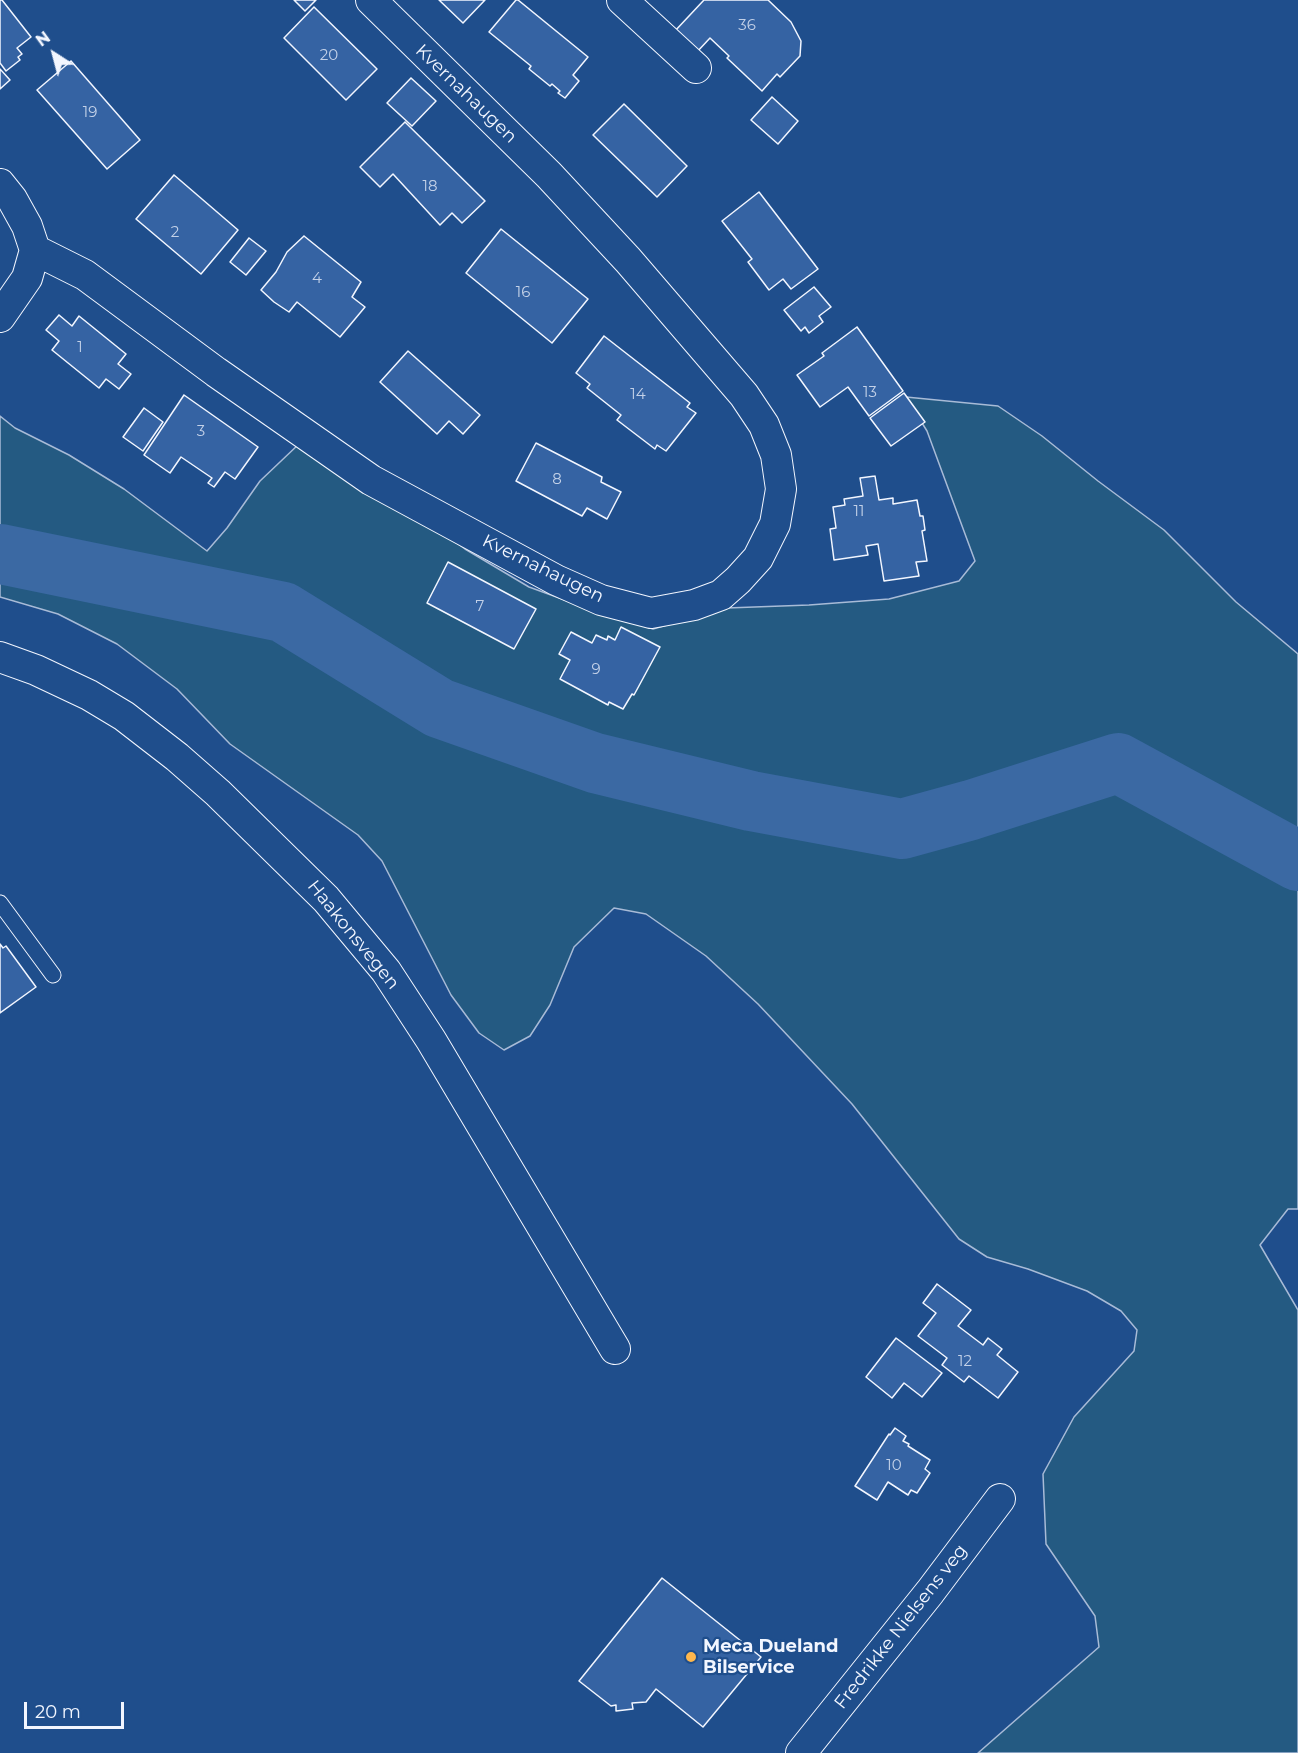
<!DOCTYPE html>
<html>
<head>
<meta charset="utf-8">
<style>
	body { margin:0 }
	#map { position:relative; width:1298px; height:1753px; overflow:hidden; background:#1f4e8c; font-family:Montserrat,sans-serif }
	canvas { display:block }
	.north { position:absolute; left:24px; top:24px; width:60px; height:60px; -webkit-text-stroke:4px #1f4e8c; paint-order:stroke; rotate:324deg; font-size:16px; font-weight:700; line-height:24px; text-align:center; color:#f2f6ff }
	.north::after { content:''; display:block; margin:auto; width:21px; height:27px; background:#f2f6ff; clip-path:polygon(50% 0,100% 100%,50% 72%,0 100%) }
	.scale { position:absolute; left:24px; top:1702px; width:100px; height:27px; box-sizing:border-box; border:3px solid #f2f6ff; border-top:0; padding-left:8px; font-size:18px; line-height:21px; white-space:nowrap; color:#f2f6ff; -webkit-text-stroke:4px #1f4e8c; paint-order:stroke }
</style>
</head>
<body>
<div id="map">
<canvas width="1298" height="1753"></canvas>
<div class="north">N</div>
<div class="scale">20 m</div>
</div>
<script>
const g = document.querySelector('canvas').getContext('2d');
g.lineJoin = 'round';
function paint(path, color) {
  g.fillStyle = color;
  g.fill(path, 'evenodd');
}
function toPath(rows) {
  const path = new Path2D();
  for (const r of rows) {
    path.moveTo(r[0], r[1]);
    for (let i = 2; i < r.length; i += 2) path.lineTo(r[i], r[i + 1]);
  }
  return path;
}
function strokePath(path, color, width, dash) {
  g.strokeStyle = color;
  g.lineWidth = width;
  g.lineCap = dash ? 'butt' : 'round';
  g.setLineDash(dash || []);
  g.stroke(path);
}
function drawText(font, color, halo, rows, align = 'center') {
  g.font = font + ' Montserrat,sans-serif';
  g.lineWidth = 4.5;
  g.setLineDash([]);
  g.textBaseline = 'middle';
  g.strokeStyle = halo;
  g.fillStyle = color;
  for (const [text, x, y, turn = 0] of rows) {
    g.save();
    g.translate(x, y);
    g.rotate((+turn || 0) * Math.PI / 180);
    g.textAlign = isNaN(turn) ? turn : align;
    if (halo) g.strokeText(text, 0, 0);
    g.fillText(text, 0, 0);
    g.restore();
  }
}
const green = toPath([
	[906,397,998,406,1042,436,1098,481,1164,530,1236,602,1298,654,1298,1209,1288,1209,1260,1245,1298,1310,1298,1753,978,1753,1099,1647,1095,1616,1046,1544,1043,1474,1074,1417,1134,1351,1137,1330,1121,1311,1087,1291,1028,1269,987,1257,959,1239,852,1104,758,1004,706,956,646,914,614,908,574,947,550,1005,530,1036,504,1050,479,1033,451,995,382,861,358,835,230,744,177,689,117,644,58,614,0,597,0,416,15,428,69,455,124,489,207,551,227,528,260,481,300,443,401,503,465,549,529,587,584,607,653,629,727,608,809,605,889,599,959,581,975,561,927,431,906,397]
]);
const river = toPath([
	[0,554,283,612,439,708,595,763,751,801,902,829,971,810,1118,763,1298,861]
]);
const building = toPath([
	[0,0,2,0,31,37,17,48,22,54,18,57,20,60,6,71,0,63,0,0],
	[294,0,316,0,305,11,294,0],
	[439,0,485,0,463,23,439,0],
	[516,0,518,0,588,57,573,75,579,81,565,98,558,93,560,91,552,84,550,86,529,69,531,66,489,32,516,0],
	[704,0,768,0,791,22,801,41,800,56,780,77,777,74,762,91,727,58,729,56,710,38,696,53,674,32,704,0],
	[314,7,377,69,346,100,284,38,314,7],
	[71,61,140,140,107,169,37,90,71,61],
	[0,69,10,80,0,89,0,69],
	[411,78,436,101,412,126,387,103,411,78],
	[772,97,798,121,778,144,751,120,772,97],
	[624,104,687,166,657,197,593,135,624,104],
	[405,122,485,201,462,223,452,213,440,225,393,174,380,187,360,167,405,122],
	[174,175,238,230,201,274,136,219,174,175],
	[759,192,818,269,791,289,783,279,769,290,748,262,752,259,722,221,759,192],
	[501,229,588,299,552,343,466,273,501,229],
	[304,236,361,282,352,297,365,307,340,337,297,302,289,312,274,302,261,290,276,272,287,252,304,236],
	[249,238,266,251,246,275,230,262,249,238],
	[814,287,831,307,819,316,823,322,809,333,805,327,801,331,784,310,814,287],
	[59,315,72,326,79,316,126,354,118,364,131,374,119,389,106,379,99,388,52,350,59,341,46,330,59,315],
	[857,327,903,391,869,416,848,387,820,407,797,375,824,356,822,353,857,327],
	[604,336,690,403,687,407,696,413,666,451,657,445,655,449,617,420,621,415,587,388,590,384,576,373,604,336],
	[408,351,480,415,463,434,449,421,437,434,380,382,408,351],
	[904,393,925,422,891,446,870,418,904,393],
	[184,395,258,447,235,479,225,472,214,487,208,483,212,478,181,457,170,473,144,455,184,395],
	[144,408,163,422,143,451,123,437,144,408],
	[536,443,602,477,601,482,621,492,607,519,587,508,582,516,516,481,536,443],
	[875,476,879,500,893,498,893,504,917,500,920,516,923,516,925,530,922,531,927,561,916,562,919,576,884,581,878,544,866,546,868,555,834,560,830,529,836,528,833,507,845,505,844,499,863,496,860,478,875,476],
	[448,562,536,609,514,649,427,603,448,562],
	[621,627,660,647,634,695,632,694,623,709,609,702,608,705,560,679,570,660,559,654,571,632,592,643,596,635,607,640,608,636,615,640,621,627],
	[0,944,3,948,6,946,36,987,0,1013,0,944],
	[937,1284,971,1310,958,1326,983,1345,988,1338,1002,1349,997,1355,1018,1372,998,1398,969,1376,964,1382,942,1365,947,1358,918,1336,936,1313,923,1303,937,1284],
	[896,1338,942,1373,922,1397,904,1383,892,1398,866,1377,896,1338],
	[895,1428,906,1436,903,1441,909,1444,908,1446,930,1460,925,1469,930,1473,917,1493,911,1490,908,1495,888,1482,877,1500,855,1486,889,1434,890,1435,895,1428],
	[662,1578,761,1657,703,1727,656,1689,646,1702,632,1703,633,1709,616,1711,616,1705,611,1706,579,1681,662,1578]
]);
const lane = toPath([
	[0,903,53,975]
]);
const street = toPath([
	[622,0,696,68],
	[0,184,12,199,27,226,35,250,27,278,0,317],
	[35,250,85,275,216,372,371,480,556,580,601,600,651,613,694,605,721,595,738,580,758,558,775,524,781,489,776,455,764,425,744,395,628,260,549,175,371,0],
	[0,657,36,670,89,695,124,716,177,757,218,793,326,899,386,971,431,1040,615,1349],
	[801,1753,930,1592,1000,1499]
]);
const markers = [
	[691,1657,6,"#ffb74d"]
];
const numberNames = [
	["36",747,26],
	["20",329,56],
	["19",90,113],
	["18",430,187],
	["2",175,233],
	["4",317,279],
	["16",523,293],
	["1",80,348],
	["13",870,393],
	["14",638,395],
	["3",201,432],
	["8",557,480],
	["11",859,512],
	["7",480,607],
	["9",596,670],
	["12",965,1362],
	["10",894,1466]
];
const streetNames = [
	["Kvernahaugen",466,94,44],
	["Kvernahaugen",543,569,26],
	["Haakonsvegen",353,935,51],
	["Fredrikke Nielsens veg",901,1627,-52]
];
const poiNames = [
	["Meca Dueland",703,1647],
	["Bilservice",703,1668]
];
paint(green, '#245a82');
strokePath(green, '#a8bbd7', 1.5);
strokePath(river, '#3b69a3', 60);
paint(building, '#3563a3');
strokePath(building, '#f2f6ff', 1.5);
strokePath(lane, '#f2f6ff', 17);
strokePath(street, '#f2f6ff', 32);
strokePath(lane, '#1f4e8c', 15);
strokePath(street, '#1f4e8c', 30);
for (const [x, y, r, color] of markers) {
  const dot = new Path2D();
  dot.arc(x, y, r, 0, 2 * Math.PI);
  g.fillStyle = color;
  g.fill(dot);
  strokePath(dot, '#1f4e8c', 2);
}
drawText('15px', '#c3d1e8', null, numberNames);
drawText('18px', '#f2f6ff', '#1f4e8c', streetNames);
drawText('bold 18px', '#f2f6ff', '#1f4e8c', poiNames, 'left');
</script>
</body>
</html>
